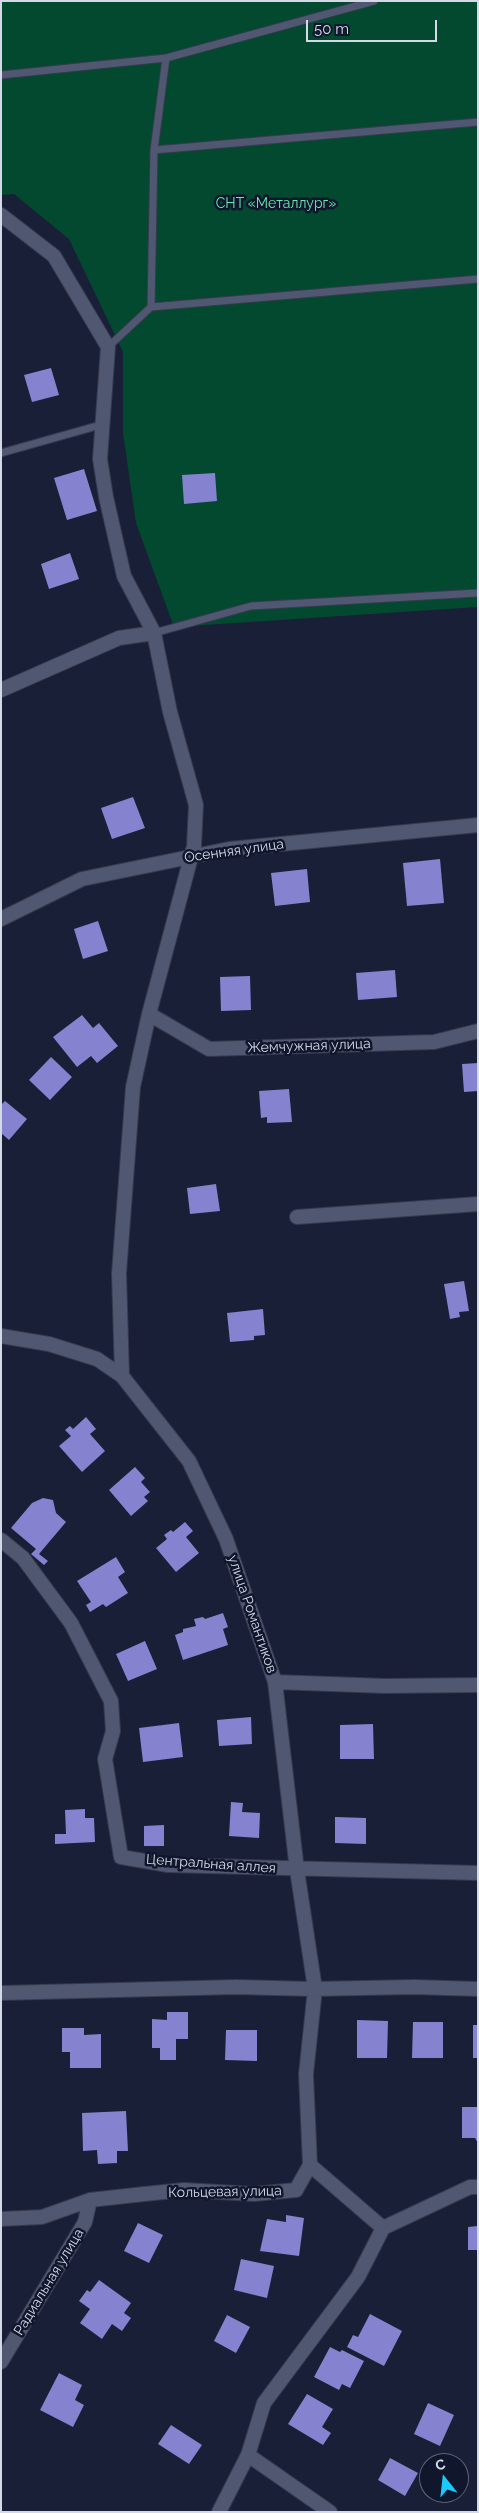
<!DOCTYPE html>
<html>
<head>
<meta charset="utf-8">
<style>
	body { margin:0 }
	#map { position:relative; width:479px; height:2513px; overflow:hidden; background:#191f36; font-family:Raleway,sans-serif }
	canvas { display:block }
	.frame { position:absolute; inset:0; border:2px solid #d4d9e8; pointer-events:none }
	.north { position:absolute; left:419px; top:2453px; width:50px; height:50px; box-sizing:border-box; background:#10162c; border:1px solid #5e6477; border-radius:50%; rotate:344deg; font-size:14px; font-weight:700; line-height:20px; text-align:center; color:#d4d9e8 }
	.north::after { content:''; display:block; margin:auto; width:18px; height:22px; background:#1bcafc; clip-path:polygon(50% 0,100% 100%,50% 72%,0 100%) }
	.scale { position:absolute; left:306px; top:20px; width:131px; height:22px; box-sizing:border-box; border:2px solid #d4d9e8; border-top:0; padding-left:6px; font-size:15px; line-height:18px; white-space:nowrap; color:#d4d9e8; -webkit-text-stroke:4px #10162c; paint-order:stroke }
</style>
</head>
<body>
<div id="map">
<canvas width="479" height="2513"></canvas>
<div class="frame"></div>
<div class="north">С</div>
<div class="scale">50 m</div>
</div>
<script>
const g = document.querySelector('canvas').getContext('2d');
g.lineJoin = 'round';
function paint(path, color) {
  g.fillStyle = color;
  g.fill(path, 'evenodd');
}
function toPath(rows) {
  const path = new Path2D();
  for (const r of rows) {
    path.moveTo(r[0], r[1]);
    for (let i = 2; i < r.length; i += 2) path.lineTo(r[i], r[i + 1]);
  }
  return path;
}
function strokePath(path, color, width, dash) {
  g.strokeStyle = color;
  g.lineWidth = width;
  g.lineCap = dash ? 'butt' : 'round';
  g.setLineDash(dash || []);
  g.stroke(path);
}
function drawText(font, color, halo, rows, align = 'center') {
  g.font = font + ' Raleway,sans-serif';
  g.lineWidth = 5;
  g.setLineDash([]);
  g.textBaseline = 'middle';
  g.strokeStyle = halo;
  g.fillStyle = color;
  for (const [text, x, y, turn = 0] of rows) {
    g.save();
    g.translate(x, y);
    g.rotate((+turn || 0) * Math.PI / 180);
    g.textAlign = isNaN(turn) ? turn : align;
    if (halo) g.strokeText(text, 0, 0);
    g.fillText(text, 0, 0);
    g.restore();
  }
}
const green = toPath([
	[1,1,478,1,478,607,174,627,136,523,123,433,123,352,69,239,14,194,1,195]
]);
const building = toPath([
	[51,368,59,395,32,402,24,375],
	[84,469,97,511,67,520,54,478],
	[215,473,217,501,184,504,182,475],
	[70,553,79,579,49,589,41,564],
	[133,797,145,828,112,839,101,808],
	[440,859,444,903,407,906,403,863],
	[307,869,310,902,275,906,271,873],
	[98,921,108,951,83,959,74,929],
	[395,970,397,997,358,1000,356,973],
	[250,976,251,1010,221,1011,220,977],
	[82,1015,93,1028,99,1023,118,1046,97,1063,91,1056,77,1067,53,1037],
	[51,1057,72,1077,50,1100,29,1080],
	[478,1063,478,1091,464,1092,462,1064],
	[289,1089,292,1122,267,1123,267,1117,261,1118,259,1091],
	[5,1101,27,1119,9,1140,1,1133,1,1105],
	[216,1184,220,1211,190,1214,187,1188],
	[464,1281,469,1311,459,1312,460,1317,450,1319,444,1284],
	[263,1309,265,1335,254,1336,254,1340,230,1342,227,1313],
	[86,1417,96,1429,90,1434,105,1451,82,1472,59,1446,71,1436,65,1430,70,1426,73,1429],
	[135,1467,145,1478,141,1482,150,1492,144,1497,148,1501,131,1516,109,1490],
	[43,1498,53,1500,56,1513,66,1522,39,1554,48,1561,44,1565,31,1554,36,1549,11,1528,32,1503],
	[185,1522,193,1531,186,1537,199,1553,176,1572,156,1548,167,1539,164,1535,171,1530,173,1532],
	[116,1557,125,1572,118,1577,128,1593,106,1607,103,1604,90,1612,86,1605,91,1602,77,1581],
	[223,1613,228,1627,223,1629,228,1645,183,1660,175,1635,183,1632,183,1629,196,1626,194,1619,203,1617,205,1619],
	[145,1641,157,1669,128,1681,116,1654],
	[251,1717,252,1744,219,1746,217,1720],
	[179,1723,183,1757,143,1762,139,1728],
	[373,1724,374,1759,340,1759,340,1725],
	[231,1802,243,1803,242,1812,260,1813,259,1838,229,1836],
	[85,1809,85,1818,94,1818,95,1842,55,1844,55,1834,66,1834,65,1810],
	[335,1817,366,1818,366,1844,335,1843],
	[164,1825,164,1846,144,1846,144,1826],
	[167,2012,188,2012,188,2039,176,2039,176,2060,160,2060,160,2048,152,2048,152,2019,167,2020],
	[357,2020,388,2021,387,2058,357,2058],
	[413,2022,443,2022,443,2058,412,2058],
	[473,2025,478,2025,478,2058,473,2058],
	[62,2028,84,2028,84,2035,101,2034,101,2068,70,2068,70,2052,62,2052],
	[226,2030,257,2030,257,2061,225,2060],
	[462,2107,478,2107,478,2143,475,2138,462,2138],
	[126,2111,128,2151,117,2151,117,2163,98,2164,97,2150,83,2151,82,2113],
	[286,2215,304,2218,299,2256,260,2251,267,2219,286,2222],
	[138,2223,163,2235,149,2263,124,2251],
	[478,2226,478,2250,468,2250,468,2227],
	[241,2259,274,2266,267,2298,234,2290],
	[99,2280,131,2303,124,2313,131,2318,122,2331,112,2324,102,2339,80,2323,90,2309,79,2301,87,2290,90,2292],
	[370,2314,402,2331,384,2366,347,2347,353,2335,358,2337],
	[227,2315,250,2327,236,2353,214,2341],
	[330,2347,340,2352,342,2350,364,2361,350,2388,342,2384,339,2390,314,2377],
	[59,2373,82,2385,75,2400,84,2405,73,2427,40,2410],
	[307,2394,333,2409,322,2427,331,2433,323,2445,288,2424],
	[428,2403,454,2415,440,2446,414,2434],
	[171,2425,202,2445,189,2464,158,2444],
	[390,2458,418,2473,405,2496,378,2480]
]);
const service = toPath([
	[166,58,374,1],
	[1,75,166,58,154,150,151,307,108,347],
	[154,150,478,122],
	[151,307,478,279],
	[1,453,104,424],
	[154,633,251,606,478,593]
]);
const minor = toPath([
	[1,215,54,256,108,347,100,459,106,497,124,576,154,633,170,712,196,805,194,846,149,1014,133,1087,119,1273,122,1376],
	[1,690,119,638,154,633],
	[1,919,82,879,229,849,478,825],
	[149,1014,209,1049,434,1042,478,1031],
	[297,1217,478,1204],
	[1,1336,49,1344,97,1359,122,1376,189,1461,226,1539,275,1682,385,1686,478,1685],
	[1,1540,23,1558,71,1623,111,1701,113,1731,105,1759,121,1857,168,1865,478,1873],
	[275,1682,297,1870,315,1989,306,2074,310,2165],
	[1,1993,236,1987,312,1989,414,1987,478,1989],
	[1,2219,42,2217,90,2200,144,2194,184,2190,254,2194,296,2190,310,2165,383,2228],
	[1,2362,85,2222,90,2200],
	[248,2455,330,2512],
	[219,2512,248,2455,264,2403,358,2277,383,2228,470,2187,478,2187]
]);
const parkNames = [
	["СНТ «Металлург»",276,204]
];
const streetNames = [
	["Осенняя улица",234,851,-8],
	["Жемчужная улица",309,1046,-2],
	["улица Романтиков",252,1614,71],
	["Центральная аллея",211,1864,4],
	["Кольцевая улица",225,2192,-1],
	["Радиальная улица",49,2282,-59]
];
paint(green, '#02492f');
paint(building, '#8582cf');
strokePath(service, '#373a4e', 9);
strokePath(minor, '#373a4e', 16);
strokePath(service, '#4f5771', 7);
strokePath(minor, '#4f5771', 14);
drawText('14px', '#69ebaf', '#10162c', parkNames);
drawText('14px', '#d4d9e8', '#10162c', streetNames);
</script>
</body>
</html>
